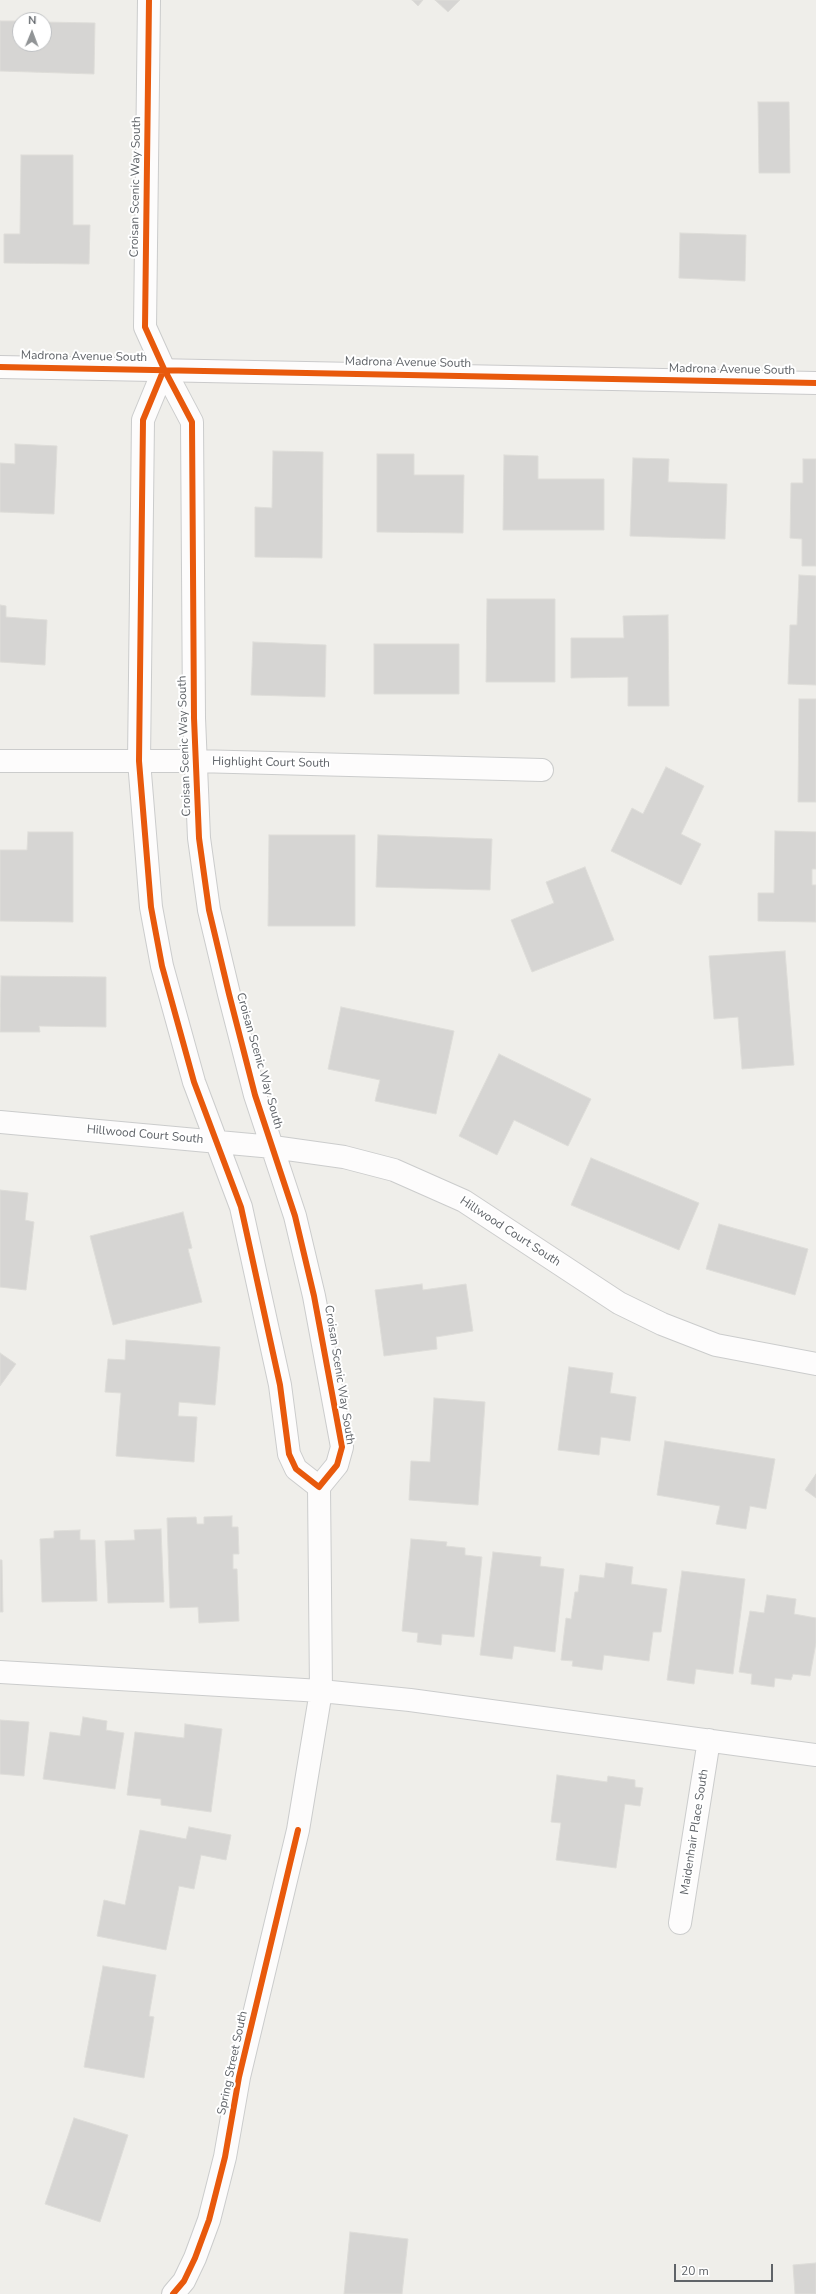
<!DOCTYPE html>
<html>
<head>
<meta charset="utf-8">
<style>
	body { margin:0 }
	#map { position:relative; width:816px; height:2294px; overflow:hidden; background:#efeeea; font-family:"Nunito Sans",sans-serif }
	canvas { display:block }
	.north { position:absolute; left:12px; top:12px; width:40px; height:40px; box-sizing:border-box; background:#fff; border:1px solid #bfc1c3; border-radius:50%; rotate:1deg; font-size:11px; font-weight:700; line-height:16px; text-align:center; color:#5f6368 }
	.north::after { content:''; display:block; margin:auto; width:14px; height:18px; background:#919496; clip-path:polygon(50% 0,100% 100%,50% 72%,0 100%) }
	.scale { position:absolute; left:674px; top:2264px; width:99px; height:18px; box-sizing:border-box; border:2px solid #5f6368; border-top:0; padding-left:5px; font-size:12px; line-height:14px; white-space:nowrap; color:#5f6368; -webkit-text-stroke:3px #fff; paint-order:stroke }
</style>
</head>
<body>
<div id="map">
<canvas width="816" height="2294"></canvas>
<div class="north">N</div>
<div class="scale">20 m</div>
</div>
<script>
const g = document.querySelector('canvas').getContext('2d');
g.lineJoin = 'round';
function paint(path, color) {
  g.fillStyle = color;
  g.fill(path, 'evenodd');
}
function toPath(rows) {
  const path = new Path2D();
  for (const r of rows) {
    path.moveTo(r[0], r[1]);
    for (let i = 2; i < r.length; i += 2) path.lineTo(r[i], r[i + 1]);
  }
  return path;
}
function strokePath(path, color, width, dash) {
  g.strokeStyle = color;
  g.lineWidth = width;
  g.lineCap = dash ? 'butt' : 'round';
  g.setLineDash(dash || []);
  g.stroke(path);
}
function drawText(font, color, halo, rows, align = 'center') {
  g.font = font + ' "Nunito Sans",sans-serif';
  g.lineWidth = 4;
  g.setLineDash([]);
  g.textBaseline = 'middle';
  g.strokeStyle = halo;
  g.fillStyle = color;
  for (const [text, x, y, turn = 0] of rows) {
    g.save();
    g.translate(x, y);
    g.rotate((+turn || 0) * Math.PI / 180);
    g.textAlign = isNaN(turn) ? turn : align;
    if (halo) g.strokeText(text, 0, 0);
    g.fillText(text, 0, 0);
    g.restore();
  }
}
const building = toPath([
	[412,0,423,0,418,6,412,0],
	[435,0,460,0,448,12,435,0],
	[0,21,20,21,20,44,44,44,44,22,95,23,94,74,0,71,0,21],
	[758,102,789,102,790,173,759,173,758,102],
	[21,155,73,155,73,225,90,225,89,264,4,263,4,234,20,234,21,155],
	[680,233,746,235,745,281,679,278,680,233],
	[15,444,57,446,54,514,0,512,0,463,15,464,15,444],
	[273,451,323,452,322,558,255,557,255,507,272,508,273,451],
	[377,454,414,454,414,475,464,475,463,533,377,532,377,454],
	[504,455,538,456,538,479,604,479,604,530,503,530,504,455],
	[633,458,669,459,668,482,727,484,725,539,630,536,633,458],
	[803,459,816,459,816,566,802,566,802,539,790,538,791,483,803,483,803,459],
	[799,575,816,576,816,685,788,684,790,625,797,625,799,575],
	[487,599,555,599,555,682,486,682,487,599],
	[0,605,6,606,6,617,47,620,45,665,0,662,0,605],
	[668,615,669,706,628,706,628,677,571,678,571,638,624,638,623,616,668,615],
	[253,642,326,645,325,697,251,695,253,642],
	[374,644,459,644,459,694,374,694,374,644],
	[799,699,816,699,816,802,798,802,799,699],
	[666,767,704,786,681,834,701,844,681,885,611,851,632,808,643,814,666,767],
	[775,831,816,832,816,869,812,869,812,885,816,885,816,922,758,921,758,893,774,893,775,831],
	[28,832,73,832,73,922,0,921,0,850,27,850,28,832],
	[269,835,355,835,355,926,268,926,269,835],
	[378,835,492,839,490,890,376,887,378,835],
	[585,867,614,940,532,972,511,920,554,903,546,882,585,867],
	[785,951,794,1065,742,1069,738,1017,714,1019,709,956,785,951],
	[1,976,106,977,106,1027,39,1026,40,1032,0,1032,1,976],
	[341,1007,454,1031,436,1114,375,1101,380,1080,328,1069,341,1007],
	[499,1054,591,1099,568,1146,514,1120,497,1155,459,1136,499,1054],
	[591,1158,699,1203,679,1250,571,1205,591,1158],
	[0,1190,28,1193,25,1220,34,1222,26,1290,0,1287,0,1190],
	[183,1212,192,1248,188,1249,202,1302,113,1325,90,1236,183,1212],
	[719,1224,808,1249,795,1295,706,1269,719,1224],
	[422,1284,423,1290,466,1284,473,1331,436,1337,437,1349,384,1356,375,1290,422,1284],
	[126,1340,220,1347,215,1405,179,1402,178,1416,197,1417,194,1462,116,1456,121,1393,105,1392,108,1359,125,1360,126,1340],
	[0,1353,16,1364,0,1386,0,1353],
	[569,1367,613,1373,610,1393,636,1397,630,1441,601,1437,599,1455,558,1450,569,1367],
	[434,1398,485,1402,478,1505,409,1500,411,1461,430,1462,434,1398],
	[665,1441,775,1459,766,1509,750,1506,746,1529,716,1524,720,1506,657,1495,665,1441],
	[816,1474,816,1498,805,1490,816,1474],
	[232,1516,232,1527,238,1527,239,1554,233,1554,233,1569,237,1569,239,1621,199,1623,198,1607,170,1608,167,1518,196,1517,197,1524,204,1524,204,1517,232,1516],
	[161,1529,164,1602,108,1603,105,1541,135,1540,134,1530,161,1529],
	[80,1530,80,1540,95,1540,97,1601,42,1602,40,1539,54,1538,54,1531,80,1530],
	[411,1539,447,1542,446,1546,465,1548,465,1555,482,1557,474,1637,442,1634,441,1645,417,1642,418,1633,402,1631,411,1539],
	[493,1552,541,1557,540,1566,564,1569,555,1652,514,1646,512,1659,480,1655,493,1552],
	[0,1560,2,1560,3,1612,0,1612,0,1560],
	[606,1563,633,1567,631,1584,667,1589,661,1632,653,1632,649,1661,604,1655,602,1670,572,1666,573,1661,561,1660,566,1618,571,1619,575,1592,578,1592,580,1575,604,1578,606,1563],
	[682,1571,745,1579,733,1674,696,1669,694,1684,667,1680,682,1571],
	[767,1595,796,1599,794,1614,816,1618,816,1643,810,1676,793,1674,791,1680,775,1678,774,1687,751,1684,752,1674,739,1672,750,1611,764,1613,767,1595],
	[83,1717,107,1721,106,1730,124,1733,115,1789,43,1779,50,1732,80,1736,83,1717],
	[0,1720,29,1722,24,1776,0,1774,0,1720],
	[185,1724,222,1729,211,1812,161,1805,161,1799,127,1795,135,1732,184,1738,185,1724],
	[557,1775,607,1782,608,1776,635,1780,635,1787,643,1788,640,1806,625,1804,616,1868,556,1860,561,1823,551,1822,557,1775],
	[189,1827,231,1835,226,1860,201,1855,194,1889,179,1886,166,1950,97,1936,104,1900,125,1905,140,1830,186,1839,189,1827],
	[103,1966,156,1975,149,2016,154,2017,144,2078,84,2067,103,1966],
	[74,2118,128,2135,100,2222,45,2204,74,2118],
	[350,2232,408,2239,402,2294,344,2294,350,2232],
	[816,2263,816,2294,795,2294,793,2265,816,2263]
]);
const minor = toPath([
	[149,0,145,327,164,369,192,422,194,718,199,838,209,910,229,994,255,1095,295,1216,314,1296,342,1447,337,1465,319,1487,296,1469,289,1454,280,1385,241,1207,194,1082,162,966,151,907,139,761,143,420,164,369],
	[0,761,195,761,542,770],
	[0,1122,273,1147,344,1157,394,1170,464,1201,619,1303,662,1324,716,1345,816,1364],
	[0,1672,321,1691,410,1700,816,1755],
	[680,1923,709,1740],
	[173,2294,184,2281,195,2258,209,2220,225,2157,239,2077,298,1830,321,1691,319,1487]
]);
const secondary = toPath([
	[0,367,816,383]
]);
const cycleway = toPath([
	[149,0,145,327,164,369,192,422,194,718,199,838,209,910,229,994,255,1095,295,1216,314,1296,342,1447,337,1465,319,1487,296,1469,289,1454,280,1385,241,1207,194,1082,162,966,151,907,139,761,143,420,164,369],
	[0,367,816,383],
	[173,2294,184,2281,195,2258,209,2220,225,2157,239,2077,298,1830]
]);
const streetNames = [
	["Croisan Scenic Way South",136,187,-89],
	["Madrona Avenue South",84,357,1],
	["Madrona Avenue South",408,363,1],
	["Madrona Avenue South",732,370,1],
	["Croisan Scenic Way South",185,746,-92],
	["Highlight Court South",271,763,1],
	["Croisan Scenic Way South",259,1061,74],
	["Hillwood Court South",145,1135,5],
	["Hillwood Court South",510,1232,33],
	["Croisan Scenic Way South",339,1375,81],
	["Maidenhair Place South",695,1832,-81],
	["Spring Street South",233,2063,-78]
];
paint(building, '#d6d5d3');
strokePath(building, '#deddd9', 1);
strokePath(minor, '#cbcccc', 24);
strokePath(secondary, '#cacacb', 24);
strokePath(minor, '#fdfcfc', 22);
strokePath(secondary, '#fdfcfc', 22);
strokePath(cycleway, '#e8590c', 6);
drawText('12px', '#5f6368', '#fff', streetNames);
</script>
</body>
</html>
